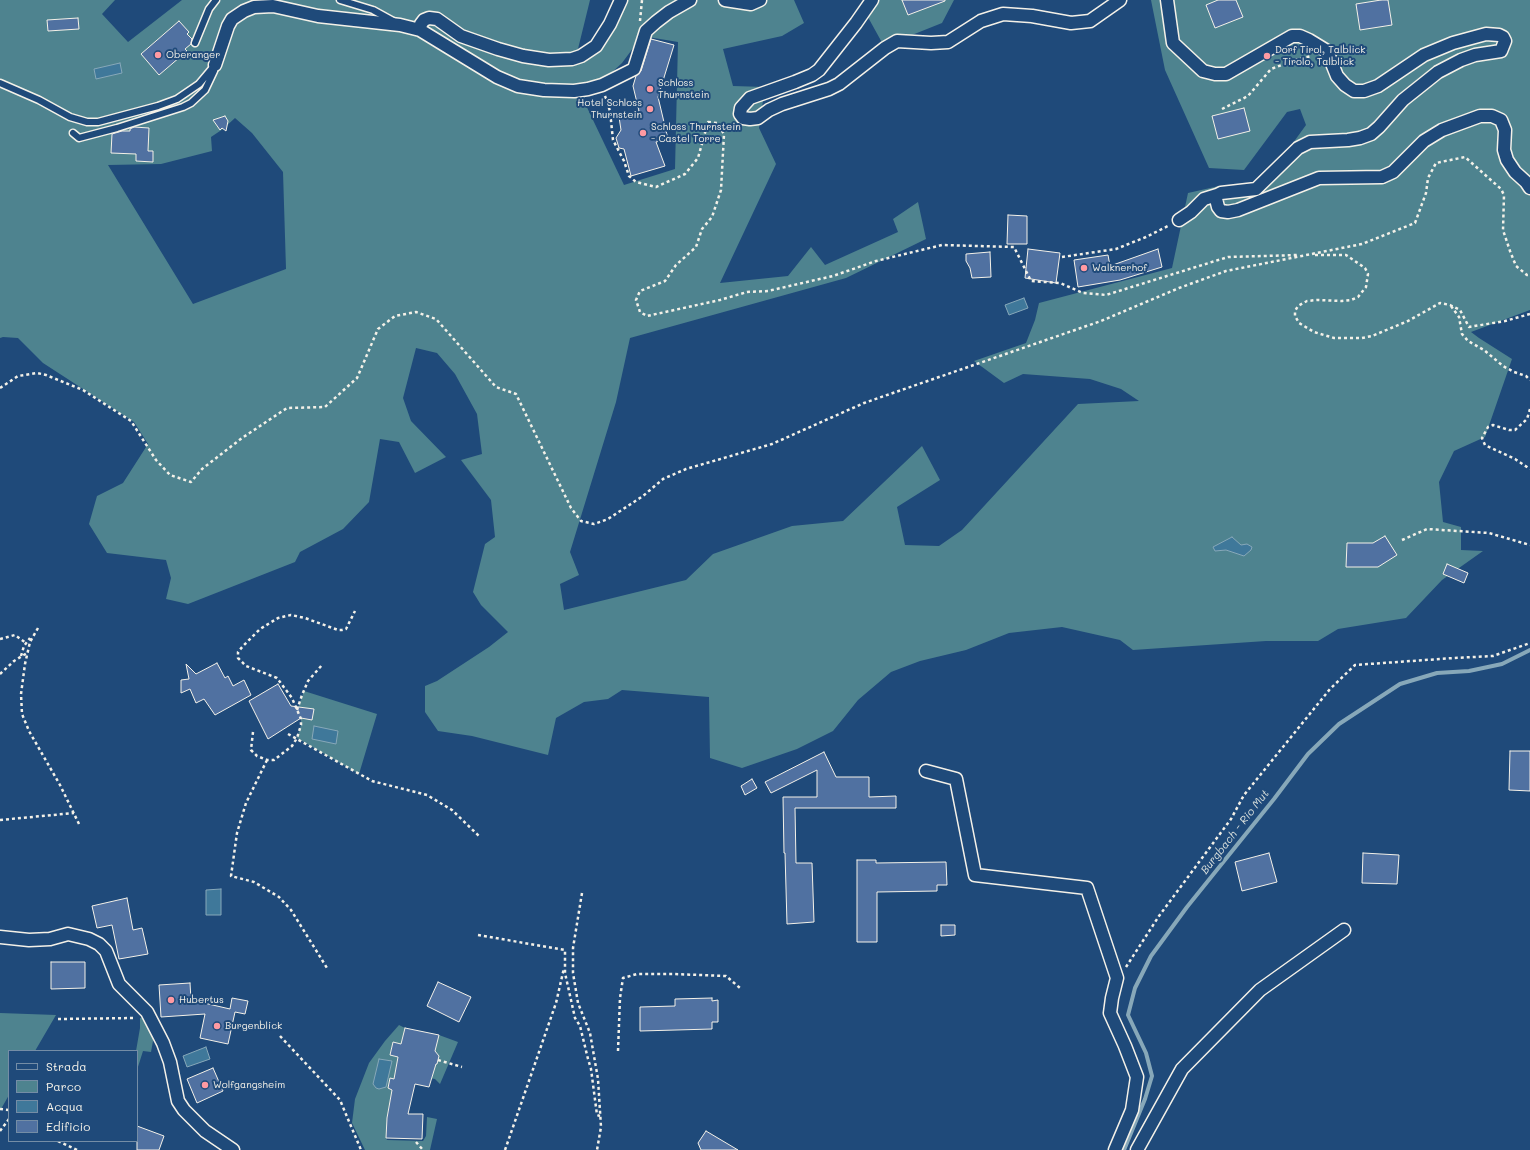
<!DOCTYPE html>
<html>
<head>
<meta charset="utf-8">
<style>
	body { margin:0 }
	#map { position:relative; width:1530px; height:1150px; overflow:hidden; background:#1f4a7a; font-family:Mali,sans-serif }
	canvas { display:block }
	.legend { position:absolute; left:8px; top:1050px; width:130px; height:92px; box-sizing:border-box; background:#1f4a7a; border:1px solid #748da6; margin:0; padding:5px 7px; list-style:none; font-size:12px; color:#f4f1e8 }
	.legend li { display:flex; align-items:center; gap:8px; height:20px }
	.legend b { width:20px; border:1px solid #748da6 }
</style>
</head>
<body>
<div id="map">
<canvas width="1530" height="1150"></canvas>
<ul class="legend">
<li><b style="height:5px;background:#1f4a7a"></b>Strada</li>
<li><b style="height:11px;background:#4e838f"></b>Parco</li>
<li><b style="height:11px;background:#3f789a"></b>Acqua</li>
<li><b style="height:11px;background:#5071a1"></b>Edificio</li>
</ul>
</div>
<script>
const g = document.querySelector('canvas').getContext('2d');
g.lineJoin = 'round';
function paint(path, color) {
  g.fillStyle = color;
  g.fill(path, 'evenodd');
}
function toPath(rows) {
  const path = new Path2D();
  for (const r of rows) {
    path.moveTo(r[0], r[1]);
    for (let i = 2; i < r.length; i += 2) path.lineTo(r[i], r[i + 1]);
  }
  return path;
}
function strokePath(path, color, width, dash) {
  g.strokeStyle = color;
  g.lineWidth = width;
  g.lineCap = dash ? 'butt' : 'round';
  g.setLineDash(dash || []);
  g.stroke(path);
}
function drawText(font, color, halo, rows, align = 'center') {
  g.font = font + ' Mali,sans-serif';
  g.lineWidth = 4;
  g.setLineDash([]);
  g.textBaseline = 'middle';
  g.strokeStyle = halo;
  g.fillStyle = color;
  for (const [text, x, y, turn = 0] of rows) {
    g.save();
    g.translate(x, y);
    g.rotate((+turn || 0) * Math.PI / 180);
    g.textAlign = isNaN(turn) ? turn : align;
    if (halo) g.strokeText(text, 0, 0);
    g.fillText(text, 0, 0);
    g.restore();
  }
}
const green = toPath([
	[0,0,115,0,102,14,128,42,182,0,590,0,577,53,596,55,626,0,794,0,804,23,782,36,723,49,733,86,765,87,759,128,776,164,720,283,788,276,811,247,825,265,898,232,893,219,918,202,926,239,846,278,630,338,616,402,570,552,579,575,560,584,564,610,686,580,713,554,792,526,843,521,922,446,940,480,897,507,905,545,939,546,962,530,1078,404,1139,401,1121,389,1090,379,1023,374,1004,383,974,361,1026,343,1035,320,1039,303,1172,268,1188,193,1219,186,1253,184,1285,154,1306,125,1300,109,1287,112,1244,170,1209,168,1165,70,1151,0,1530,0,1530,310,1471,332,1479,338,1512,359,1485,437,1454,451,1439,482,1443,522,1461,527,1461,550,1483,551,1442,580,1406,618,1338,629,1318,641,1266,641,1133,650,1120,640,1062,627,1009,633,966,650,920,661,891,672,858,700,833,731,797,749,742,768,710,758,709,697,622,690,608,699,584,702,556,718,548,755,472,736,438,731,425,712,425,686,437,681,489,647,508,632,481,605,473,592,485,544,495,537,491,500,461,460,482,454,477,414,455,374,437,353,416,348,403,398,411,421,446,457,415,473,399,442,380,439,369,502,343,529,300,552,295,562,188,604,166,599,171,578,166,560,107,553,89,524,97,496,123,483,148,444,134,422,43,363,18,338,3,337,0,338],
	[642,36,678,42,675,169,624,185,583,99,622,63],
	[235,118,252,133,283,172,286,269,193,304,108,165,161,164,212,151,211,137,223,129],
	[872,0,954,0,942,23,897,41,885,48,864,10],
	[304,691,377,714,359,774,297,738,301,725,301,719,297,711],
	[0,1013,56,1015,35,1051,9,1051,9,1095,1,1109,0,1109],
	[140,1018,150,1018,155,1030,151,1052,143,1051,137,1070,136,1051,140,1028],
	[399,1025,405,1028,401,1044,393,1042,390,1055,398,1057,395,1074,401,1076,400,1080,390,1078,392,1090,387,1118,386,1138,387,1140,423,1141,426,1136,427,1117,437,1119,430,1150,365,1150,352,1123,355,1099,369,1063,385,1041],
	[439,1035,458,1042,440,1084,435,1079,429,1078,433,1063,437,1064,439,1056,435,1051]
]);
const water = toPath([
	[120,63,122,73,96,79,94,69,120,63],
	[1024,298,1028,308,1009,315,1005,305,1024,298],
	[1232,537,1241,545,1247,544,1252,547,1251,550,1244,556,1226,550,1215,551,1213,547,1232,537],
	[314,726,338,731,336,744,312,739,314,726],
	[221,889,221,915,206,915,206,890,221,889],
	[206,1047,210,1059,187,1067,183,1056,206,1047],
	[379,1059,392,1061,386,1087,379,1089,376,1088,373,1084,379,1059]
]);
const stream = toPath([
	[1124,1150,1145,1099,1152,1076,1146,1053,1128,1015,1135,988,1151,956,1187,907,1274,799,1308,754,1339,724,1400,684,1437,673,1469,671,1502,664,1530,650]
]);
const building = toPath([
	[902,0,945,0,945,1,908,15,902,0],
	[1218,0,1236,0,1243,17,1215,28,1206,5,1218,0],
	[1381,0,1388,0,1392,25,1360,30,1356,4,1381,0],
	[78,18,79,29,48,31,47,20,78,18],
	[179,21,189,32,187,34,192,39,191,44,185,49,187,51,159,75,141,54,179,21],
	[651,39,674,45,658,97,668,139,656,142,665,166,631,176,624,149,619,148,616,138,621,130,619,117,639,111,633,86,636,76,641,71,651,39],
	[1244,108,1250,131,1218,139,1212,116,1244,108],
	[225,116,228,121,226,131,222,128,220,130,213,120,225,116],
	[134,127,149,128,148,151,153,151,153,162,136,161,136,154,111,153,112,134,122,131,130,131,130,129,134,127],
	[1008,215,1027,216,1027,244,1007,244,1008,215],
	[1028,249,1060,253,1056,283,1025,278,1028,249],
	[1158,249,1162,267,1120,280,1078,287,1074,260,1108,255,1110,266,1158,249],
	[990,252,991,277,972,278,970,268,966,261,966,254,990,252],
	[1385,536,1397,555,1378,567,1346,567,1347,543,1373,543,1385,536],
	[1447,564,1468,573,1464,583,1443,574,1447,564],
	[217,663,225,678,228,676,233,686,244,680,251,695,215,715,204,699,196,703,190,689,181,693,181,680,189,679,186,664,196,674,217,663],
	[278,684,291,706,314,709,312,720,301,718,268,739,249,701,278,684],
	[1510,751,1530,751,1530,791,1509,790,1510,751],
	[824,752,836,777,869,777,869,797,896,796,896,808,795,808,796,863,812,863,814,922,787,924,785,853,784,853,783,797,817,797,817,770,771,793,765,782,824,752],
	[752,779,757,788,745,795,741,786,752,779],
	[1269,853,1277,882,1242,891,1235,862,1269,853],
	[1363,853,1399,855,1397,884,1362,883,1363,853],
	[857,860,876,860,876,863,946,862,947,885,937,885,937,891,877,892,877,942,857,942,857,860],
	[127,898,133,930,142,928,148,954,119,959,112,925,97,928,92,906,127,898],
	[941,925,955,925,955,935,941,936,941,925],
	[51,962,85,962,85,988,51,989,51,962],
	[438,982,471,997,459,1022,427,1006,438,982],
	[190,983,191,1000,230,1009,232,998,248,1001,245,1014,235,1012,228,1044,200,1038,205,1014,161,1017,159,985,190,983],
	[712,998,712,1001,718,1000,718,1022,712,1022,712,1029,640,1031,640,1007,675,1006,675,999,712,998],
	[405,1028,439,1035,435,1051,439,1056,437,1064,436,1064,429,1087,415,1084,408,1114,423,1114,422,1139,386,1138,387,1118,392,1090,388,1088,390,1078,394,1079,398,1057,390,1055,393,1042,401,1044,405,1028],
	[213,1068,223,1091,197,1103,187,1079,213,1068],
	[137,1126,164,1136,159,1150,137,1150,137,1126],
	[706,1131,738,1150,701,1150,698,1143,706,1131]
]);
const path = toPath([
	[640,21,642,0],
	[605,96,610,111,613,140,624,161,629,176,636,182,656,187,685,174,698,158,708,122,717,123,724,134,721,190,712,217,702,229,696,247,676,265,665,281,640,291,636,300,640,312,647,316,720,300,747,292,768,291,811,281,833,276,876,261,942,245,1014,247,1031,281,1060,283,1083,293,1106,295,1228,257,1298,255],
	[1222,109,1248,96,1271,69,1298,59,1312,56],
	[1315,255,1346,255,1365,268,1368,274,1366,287,1358,297,1351,300,1342,301,1317,300,1307,301,1298,306,1295,311,1295,316,1299,323,1314,332,1334,338,1362,338,1372,336,1408,321,1440,303,1450,305,1460,310,1469,327,1505,321,1530,314],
	[1062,257,1116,249,1146,237,1170,225],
	[1451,306,1459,317,1462,334,1468,341,1484,350,1503,366,1514,372,1526,376,1530,380],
	[0,388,18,376,37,373,46,375,83,390,131,421,156,460,170,475,191,482,202,469,242,438,287,408,325,407,357,378,378,329,395,316,416,312,436,319,496,387,516,394,571,508,581,521,594,524,608,519,643,496,663,479,686,469,772,444,864,403,1101,321,1179,288,1226,271,1362,244,1415,223,1426,193,1428,178,1436,163,1465,157,1501,189,1504,195,1503,230,1510,251,1516,266,1527,275,1530,275],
	[1530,409,1527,419,1515,430,1509,430,1493,425,1488,427,1482,438,1485,445,1515,459,1530,469],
	[1402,540,1427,529,1489,533,1530,545],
	[38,628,30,642,25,664,21,694,22,714,29,731,60,785,79,824],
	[0,639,15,635,26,643],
	[21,656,24,646,30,638],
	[0,674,14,661,27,653],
	[297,710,302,695,308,681,322,665],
	[253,732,251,750,257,756,267,760,274,760,292,746,297,738,301,725,301,719,292,698,277,678,246,666,238,658,238,652,243,646,260,629,278,618,291,615,305,618,338,630,342,630,346,629,355,611],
	[288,734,372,781,427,795,452,810,479,836],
	[267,760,246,803,237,833,231,876,254,882,279,897,291,910,327,968],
	[0,820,74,813],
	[582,893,573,948,573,973,578,1003,590,1033,598,1079,601,1127,597,1150],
	[478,935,565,950,565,973,575,1018,580,1026,588,1059,591,1069,597,1115,600,1116],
	[1126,967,1159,916,1231,819,1244,795,1330,689,1355,665,1454,658,1493,656,1530,643],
	[58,1019,135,1018],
	[280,1036,340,1100,361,1150],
	[618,1051,620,998,623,978,637,974,673,974,726,976,740,988],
	[438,1060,462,1067],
	[0,1109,9,1110],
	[0,1131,9,1119],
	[58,1141,77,1150],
	[416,1142,423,1150],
	[505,1150,556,1003,564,968]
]);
const lane = toPath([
	[340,0,373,10,393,21],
	[195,43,209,9,216,0],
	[0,83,39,100,70,117,87,122,98,122,158,106,177,99,199,84,215,65],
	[73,133,79,138,117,128,183,107,191,103,205,90,214,71]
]);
const street = toPath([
	[725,0,751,4,760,0],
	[872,0,856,23,819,70,812,75,795,82,750,98,741,108,740,114,743,118,750,119,758,118,769,110,782,104,829,89,839,84,885,48,897,41,931,43,948,42,981,21,1003,14,1032,16,1071,23,1090,21,1120,0],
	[1167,0,1173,43,1203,71,1215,74,1226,74,1292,36,1300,36,1309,40,1327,51,1337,76,1345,85,1354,91,1364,91,1378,86,1424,55,1453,43,1486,34,1499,35,1503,37,1505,41,1501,51,1475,55,1461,60,1438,72,1403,100,1379,127,1371,134,1360,138,1348,140,1310,142,1298,148,1256,189,1221,193,1217,195,1216,199,1218,207,1221,211,1228,212,1238,210,1319,178,1382,177,1393,172,1424,141,1442,130,1480,116,1492,116,1501,120,1505,130,1504,150,1507,160,1515,172,1526,182,1530,188],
	[420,30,421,24,424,20,429,18,437,19,461,36,498,49,523,56,549,60,572,59,581,56,596,46,610,24,621,0],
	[215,65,228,26,232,19,244,11,254,7,273,6,318,16,400,25,420,30,497,77,518,86,544,90,574,91,588,89,602,85,634,69,646,31,656,22,669,12,690,0],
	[1179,220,1191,212,1204,199,1217,195],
	[926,771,956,779,975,875,1087,888,1117,978,1112,998,1110,1013,1125,1046,1137,1077,1132,1110,1115,1150],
	[0,937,29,940,50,939,68,934,89,939,99,944,106,951,119,984,147,1012,163,1043,170,1062,178,1101,184,1110,205,1131,233,1150],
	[1137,1150,1182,1069,1260,990,1344,930]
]);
const markers = [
	[158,55,4,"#ff9aa2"],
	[1267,56,4,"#ff9aa2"],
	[650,89,4,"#ff9aa2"],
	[650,109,4,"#ff9aa2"],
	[643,133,4,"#ff9aa2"],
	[1084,268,4,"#ff9aa2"],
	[171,1000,4,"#ff9aa2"],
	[217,1026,4,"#ff9aa2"],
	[205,1085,4,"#ff9aa2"]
];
const poiNames = [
	["Dorf Tirol, Talblick",1275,50],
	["- Tirolo, Talblick",1275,62],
	["Oberanger",166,55],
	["Schloss",658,83],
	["Thurnstein",658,95],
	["Hotel Schloss",642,103,"right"],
	["Thurnstein",642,115,"right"],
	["Schloss Thurnstein",651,127],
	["- Castel Torre",651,139],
	["Walknerhof",1092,268],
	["Hubertus",179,1000],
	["Burgenblick",225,1026],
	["Wolfgangsheim",213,1085]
];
const waterNames = [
	["Burgbach - Rio Mut",1235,832,-52]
];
paint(green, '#4e838f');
paint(water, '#3f789a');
strokePath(water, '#87a8b9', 1);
strokePath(stream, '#87a8b9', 4);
paint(building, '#5071a1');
strokePath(building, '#f4f1e8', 1);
strokePath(lane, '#f4f1e8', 9);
strokePath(street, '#f4f1e8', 15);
strokePath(path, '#f4f1e8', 2.5, [3, 3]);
strokePath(lane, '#1f4a7a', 6);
strokePath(street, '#1f4a7a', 12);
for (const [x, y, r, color] of markers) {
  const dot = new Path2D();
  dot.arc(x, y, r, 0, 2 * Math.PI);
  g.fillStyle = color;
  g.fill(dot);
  strokePath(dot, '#1f4a7a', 1.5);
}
drawText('10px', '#f4f1e8', '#1f4a7a', poiNames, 'left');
drawText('italic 11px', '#d9dfdc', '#1f4a7a', waterNames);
</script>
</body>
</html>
